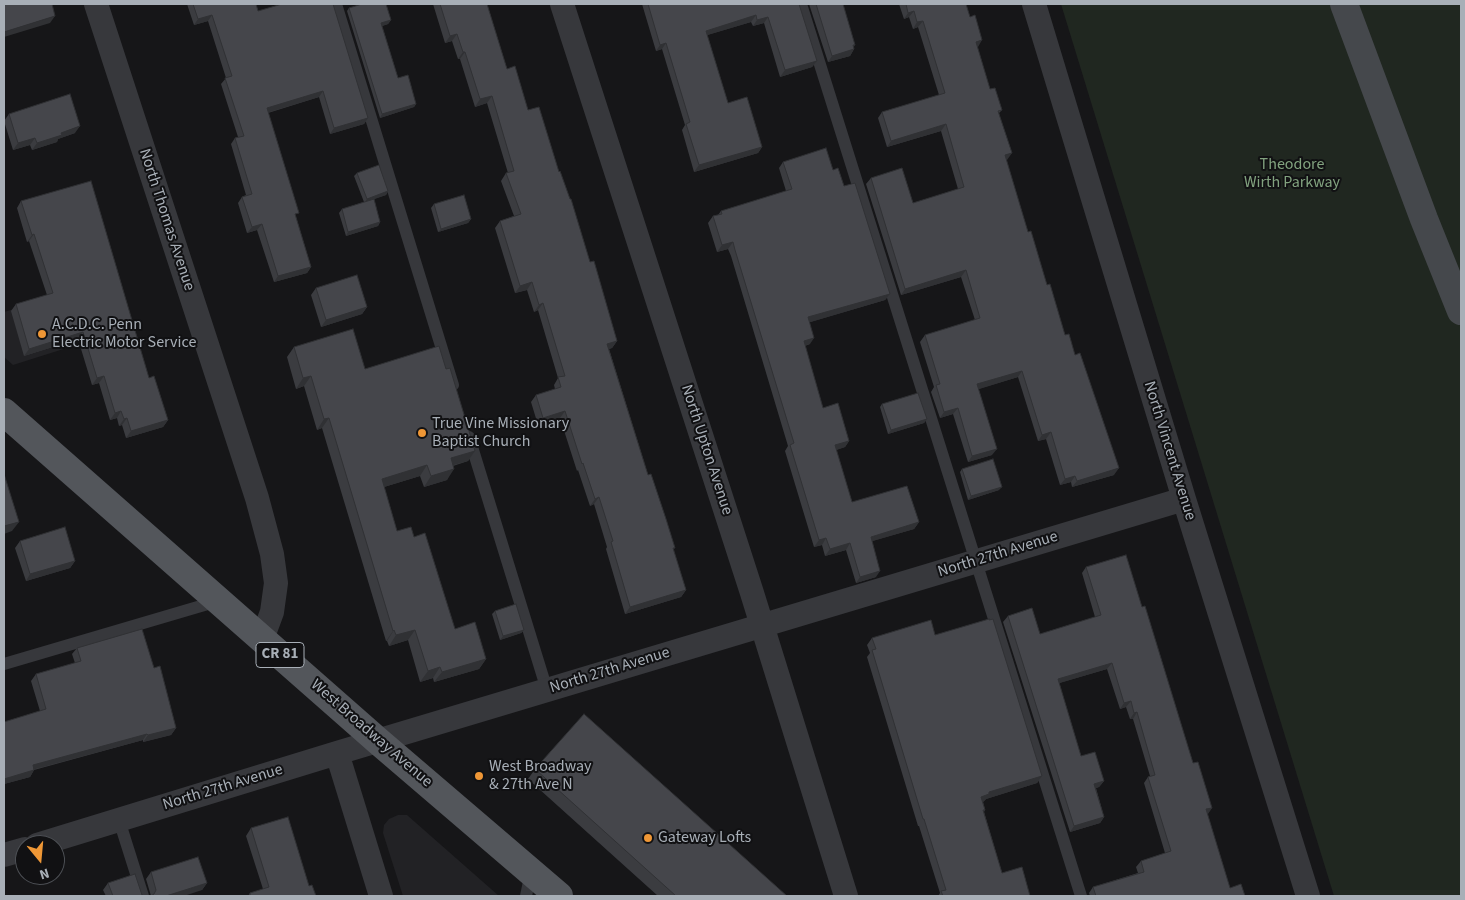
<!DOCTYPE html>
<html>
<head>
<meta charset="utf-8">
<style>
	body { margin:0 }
	#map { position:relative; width:1465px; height:900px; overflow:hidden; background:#161618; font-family:"Source Sans 3",sans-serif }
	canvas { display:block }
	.frame { position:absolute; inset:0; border:5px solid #a8afb7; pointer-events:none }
	.north { position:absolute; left:15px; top:835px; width:50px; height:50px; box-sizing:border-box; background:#111113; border:1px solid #4d5055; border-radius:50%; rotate:163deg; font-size:14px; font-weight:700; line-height:20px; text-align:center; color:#a8afb7 }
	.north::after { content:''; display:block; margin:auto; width:18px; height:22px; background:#ef9736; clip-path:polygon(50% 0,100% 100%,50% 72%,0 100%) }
</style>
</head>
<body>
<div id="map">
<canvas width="1465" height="900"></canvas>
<div class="frame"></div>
<div class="north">N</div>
</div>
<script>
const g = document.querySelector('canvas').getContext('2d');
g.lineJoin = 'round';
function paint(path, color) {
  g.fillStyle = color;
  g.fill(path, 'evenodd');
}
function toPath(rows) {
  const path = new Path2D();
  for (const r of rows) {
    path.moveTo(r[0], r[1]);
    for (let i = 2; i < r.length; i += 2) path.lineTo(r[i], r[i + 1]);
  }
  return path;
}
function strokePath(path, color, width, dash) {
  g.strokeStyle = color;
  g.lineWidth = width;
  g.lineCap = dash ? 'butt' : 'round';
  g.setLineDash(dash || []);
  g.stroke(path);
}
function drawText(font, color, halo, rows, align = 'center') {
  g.font = font + ' "Source Sans 3",sans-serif';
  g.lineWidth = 4;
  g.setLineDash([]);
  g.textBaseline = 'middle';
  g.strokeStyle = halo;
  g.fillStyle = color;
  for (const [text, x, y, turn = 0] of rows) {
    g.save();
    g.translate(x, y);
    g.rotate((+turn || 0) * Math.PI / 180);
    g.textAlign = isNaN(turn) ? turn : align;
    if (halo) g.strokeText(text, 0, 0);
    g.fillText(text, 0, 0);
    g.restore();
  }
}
const built = toPath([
	[58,296,73,346,13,365,4,357,4,312],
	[398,815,407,815,499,896,403,896,383,833,384,825,389,819]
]);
const green = toPath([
	[1061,4,1461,4,1461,896,1334,896]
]);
const lane = toPath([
	[336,4,453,385],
	[801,4,1081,896],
	[469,437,547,690],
	[4,664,218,601],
	[119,820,143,896],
	[526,896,531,872]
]);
const street = toPath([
	[96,4,257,498,272,554,276,583,272,612,262,639],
	[562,4,752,593,846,896],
	[1034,4,1184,499,1308,896],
	[337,753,381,896],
	[37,845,337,753,1184,499],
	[4,855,25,849]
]);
const secondary = toPath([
	[1344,4,1424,219,1461,311]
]);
const primary = toPath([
	[4,412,378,741,559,896]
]);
const wall = toPath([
	[187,4,256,4,258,11,368,118,364,124,330,134,319,97,268,113,296,217,311,267,307,273,274,282,257,230,247,233,238,203,242,197,246,195,231,144,235,138,238,137,221,84,226,78,208,21,194,25],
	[433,4,487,4,507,69,559,172,617,341,612,348,609,349,648,475,675,548,673,549,686,590,681,597,625,614,606,549,607,547,594,504,590,506,578,470,577,471,560,418,538,425,531,402,536,395,555,389,554,385,558,378,538,310,534,312,527,290,515,293,495,228,500,221,514,216,501,181,506,173,508,173,487,103,475,107,460,59,458,59,452,41,445,43],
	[642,4,799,4,817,61,812,67,780,77,764,23,753,26,751,22,707,35,728,103,762,147,758,153,694,172,682,130,685,125,662,49,656,51],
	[809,4,843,4,854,49,850,56,828,62],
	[899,4,966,4,977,47,990,89,1002,110,999,113,1007,160,1006,160,1028,232,1065,335,1075,355,1114,475,1072,487,1071,482,1060,485,1046,439,1038,441,1018,377,978,389,992,455,968,462,953,414,940,418,931,392,934,387,920,342,925,335,975,320,961,277,901,295,866,184,871,178,913,203,958,189,941,131,887,147,878,118,882,112,939,95,918,27,913,29,909,17,904,19],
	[349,8,391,20,388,24,382,26,398,78,416,104,414,107,380,118,347,11],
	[9,114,75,133,58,139,57,142,32,150,30,145,13,150,4,121],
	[783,162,833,170,844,186,890,294,885,300,810,322,810,344,805,346,823,408,849,441,845,447,836,450,852,502,919,522,914,529,872,541,876,577,856,583,846,550,825,556,822,545,814,547,785,451,788,446,731,256,728,249,717,252,708,223,713,216,718,215,721,211,786,191,779,168],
	[357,173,388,191,386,195,370,200,380,222,378,226,346,236,339,213,342,209,364,202,354,176],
	[21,201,149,378,168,420,163,427,126,438,122,425,119,426,117,418,110,420,99,383,92,385,78,339,24,356,11,311,16,304,47,295,29,241,27,242,17,208],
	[434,204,471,219,468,223,438,232,431,208],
	[316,288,367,307,362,314,321,327,311,295],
	[294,347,365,369,446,369,475,451,468,461,453,466,447,480,424,487,420,476,384,487,397,531,414,537,455,629,486,659,479,669,434,682,433,678,420,682,408,640,389,646,387,641,386,641,322,428,317,430,304,386,296,389,287,357],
	[882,404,927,419,924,423,888,434,880,407],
	[962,469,999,490,968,500,960,472],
	[20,541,75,561,70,568,26,581,15,548],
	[1086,567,1142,607,1193,763,1212,808,1207,814,1230,888,1245,896,1090,896,1089,893,1093,887,1138,873,1136,867,1141,861,1165,853,1144,783,1148,777,1150,776,1133,719,1130,719,1126,707,1120,709,1107,669,1059,683,1081,756,1104,781,1099,787,1096,788,1104,817,1100,823,1070,832,1003,622,1008,616,1040,634,1095,617,1082,573],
	[495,611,524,630,521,633,500,640,492,614],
	[935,635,1042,776,1037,783,986,799,983,802,985,810,984,812,1002,873,1030,896,938,896,940,893,919,826,918,826,867,657,870,653,867,645,872,638],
	[77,648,154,668,176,728,171,735,143,742,143,740,34,770,30,777,4,784,4,722,40,711,31,681,36,674,75,663,72,654],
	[535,769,787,896,658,896,528,779],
	[251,828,309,886,316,896,248,896,250,893,263,889,246,836],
	[151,872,207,883,202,890,151,896,146,879],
	[108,883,142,895,145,896,106,896,103,890]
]);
const shadedWall = toPath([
	[914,11,909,17,904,19,908,13],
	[212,15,208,21,194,25,198,19],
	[756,15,751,22,701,37,706,31],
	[55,16,50,23,4,37,4,32],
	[768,17,764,23,753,26,757,20],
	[391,20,388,24,379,27,381,23],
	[923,21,918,27,913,29,917,22],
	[457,34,452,41,445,43,450,36],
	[982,40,978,47,972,49,976,42],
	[666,43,662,49,656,51,660,45],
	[853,45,855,45,852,50,854,49,850,56,828,62,832,56],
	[463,52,465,52,460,59,458,59],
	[817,61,812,67,780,77,785,70],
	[323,91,319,97,263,114,267,108],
	[492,96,487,103,475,107,480,99],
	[416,104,414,107,380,118,382,114],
	[368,118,364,124,330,134,334,128],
	[946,124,941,131,887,147,891,141],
	[80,126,75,133,58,139,57,142,32,150,37,143,61,133],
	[35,138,30,145,13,150,18,143],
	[762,147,758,153,694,172,699,165],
	[1012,153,1007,160,1000,162,1005,155],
	[388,191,386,195,364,203,367,199],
	[471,219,468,223,438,232,441,229],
	[380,222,378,226,346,236,348,232],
	[262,224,257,230,247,233,252,227],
	[34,234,29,241,27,242,32,235],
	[733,242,728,249,717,252,722,245],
	[311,267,307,273,274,282,278,276],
	[966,270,961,277,901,295,905,289],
	[532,282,527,290,515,293,520,286],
	[890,294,885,300,804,324,808,317],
	[543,303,538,310,534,312,539,305],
	[367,307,362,314,321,327,326,320],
	[83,332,78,339,24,356,29,349],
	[814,338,810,344,799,347,804,341],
	[617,341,612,348,602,351,607,344],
	[1022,371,1018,377,973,391,977,384],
	[104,376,99,383,92,385,97,378],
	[311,376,304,386,296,389,303,378],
	[958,408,953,414,940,418,944,412],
	[121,411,117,418,110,420,115,413],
	[565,411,560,418,538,425,543,418],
	[127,418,122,425,119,426,124,419],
	[329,418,322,428,317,430,324,419],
	[927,419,924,423,888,434,891,430],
	[168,420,163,427,126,438,131,431],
	[1051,432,1046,439,1038,441,1042,435],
	[849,441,845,447,830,452,835,445],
	[997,449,992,455,968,462,972,456],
	[475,451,468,461,443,468,451,458],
	[427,465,420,476,374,490,382,479],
	[1119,468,1114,475,1072,487,1077,481],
	[454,469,447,480,424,487,431,476],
	[1075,476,1071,482,1060,485,1065,479],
	[1002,487,999,490,968,500,971,496],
	[599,497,594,504,590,506,595,499],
	[19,522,12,531,4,534,4,526],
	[919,522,914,529,866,543,871,537],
	[826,538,822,545,814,547,819,540],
	[850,543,846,550,825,556,830,549],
	[75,561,70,568,26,581,30,574],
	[880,571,876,577,856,583,860,577],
	[686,590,681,597,625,614,630,607],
	[394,630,387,641,386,641,393,631],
	[415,630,408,640,389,646,396,635],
	[524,630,521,633,500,640,503,636],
	[486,659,479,669,434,682,442,672],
	[1112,663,1107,669,1053,685,1058,679],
	[440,667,433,678,420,682,428,671],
	[1131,701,1126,707,1120,709,1124,703],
	[1137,712,1133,719,1130,719,1134,713],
	[176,728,171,735,143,742,148,735],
	[147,734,143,740,28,771,33,765],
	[34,770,30,777,4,784,4,779],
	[1042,776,1037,783,986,799,984,801,976,804,981,797,989,792],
	[1104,781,1099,787,1090,790,1094,784],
	[1212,808,1208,814,1202,815,1206,809],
	[1104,817,1100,823,1070,832,1074,826],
	[207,883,202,890,184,896,166,896]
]);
const building = toPath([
	[4,4,52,4,55,16,4,32,4,4],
	[193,4,256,4,258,11,282,4,333,4,368,118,334,128,323,91,267,108,299,213,295,214,311,267,278,276,262,224,252,227,242,197,252,194,235,138,244,136,225,78,232,76,212,15,198,19,193,4],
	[362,4,386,4,391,20,381,23,398,78,408,75,416,104,382,114,349,8,362,4],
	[440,4,487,4,507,69,515,66,528,110,539,107,559,172,560,171,570,199,571,199,590,262,594,261,617,341,607,344,648,475,651,474,666,519,675,548,673,548,686,590,630,607,611,542,613,541,599,497,595,499,583,463,582,464,565,411,543,418,536,395,561,387,558,377,565,376,543,303,539,305,532,282,520,286,500,221,521,214,506,173,514,171,492,96,480,99,465,52,463,52,457,34,450,36,440,4],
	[648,4,799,4,817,61,785,70,768,17,757,20,756,15,706,31,728,103,747,97,762,147,699,165,686,124,690,122,666,43,660,45,648,4],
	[816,4,843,4,855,45,853,45,854,49,832,56,816,4],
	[906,4,966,4,970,17,975,15,982,40,976,42,990,89,995,88,1002,110,998,111,1012,153,1005,155,1028,232,1031,231,1047,285,1050,284,1065,335,1069,334,1075,355,1080,353,1119,468,1077,481,1075,476,1065,479,1051,432,1042,435,1022,371,977,384,997,449,972,456,958,408,944,412,936,385,940,384,925,335,980,318,966,270,905,289,871,178,902,168,913,203,964,187,946,124,891,141,882,112,945,93,923,21,917,22,914,11,908,13,906,4],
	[70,94,80,126,61,133,62,135,37,143,35,138,18,143,9,114,70,94],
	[826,148,833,170,838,168,844,186,855,183,890,294,808,317,814,338,804,341,823,408,838,403,849,441,835,445,852,502,907,486,919,522,871,537,880,571,860,577,850,543,830,549,826,538,819,540,790,445,794,443,735,250,733,242,722,245,713,216,722,214,721,211,792,189,783,162,826,148],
	[379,165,388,191,367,199,357,173,379,165],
	[91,181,149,378,154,376,168,420,131,431,127,418,124,419,121,411,115,413,104,376,97,378,83,332,29,349,16,304,53,293,34,234,32,235,21,201,91,181],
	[464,195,471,219,441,229,434,204,464,195],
	[374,199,380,222,348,232,342,209,374,199],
	[357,275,367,307,326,320,316,288,357,275],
	[353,329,365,369,439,346,446,369,450,368,475,451,451,458,454,469,431,476,427,465,382,479,397,531,411,527,414,537,425,533,455,629,475,622,486,659,442,672,440,667,428,671,415,630,396,635,394,630,393,631,329,418,324,419,311,376,303,378,294,347,353,329],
	[918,393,927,419,891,430,882,404,918,393],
	[993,459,1002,487,971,496,962,469,993,459],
	[4,474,19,522,4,526,4,474],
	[65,527,75,561,30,574,20,541,65,527],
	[1126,555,1142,607,1145,606,1193,763,1198,762,1212,808,1206,809,1230,888,1241,884,1245,896,1096,896,1093,887,1144,872,1141,861,1171,851,1148,777,1155,775,1137,712,1134,713,1131,701,1124,703,1112,663,1058,679,1081,756,1095,752,1104,781,1094,784,1104,817,1074,826,1008,616,1032,608,1040,634,1101,615,1086,567,1126,555],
	[516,604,524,630,503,636,495,611,516,604],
	[989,619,989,620,993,619,1042,776,989,792,989,794,981,797,985,810,983,810,1002,873,1022,867,1030,896,943,896,941,891,946,890,924,819,923,819,872,650,876,649,872,638,931,620,935,635,989,619],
	[142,629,154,668,160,666,176,728,148,735,147,734,33,765,34,770,4,779,4,722,46,709,36,674,81,661,77,648,142,629],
	[584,714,787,896,676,896,535,769,584,714],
	[288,817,309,886,312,885,316,896,250,896,250,893,269,887,251,828,288,817],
	[198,857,207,883,166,896,151,896,154,894,156,890,151,872,198,857],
	[135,874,142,895,145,896,113,896,108,883,135,874]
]);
const markers = [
	[42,334,5,"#ef9736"],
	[422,433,5,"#ef9736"],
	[479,776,5,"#ef9736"],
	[648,838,5,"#ef9736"]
];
const shields = [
	[280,655,48]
];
const shieldNames = [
	["CR 81",280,655]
];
const parkNames = [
	["Theodore",1292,165],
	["Wirth Parkway",1292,183]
];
const streetNames = [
	["North Thomas Avenue",166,220,72],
	["North Upton Avenue",706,450,72],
	["North Vincent Avenue",1169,451,73],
	["North 27th Avenue",998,555,-17],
	["North 27th Avenue",610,671,-17],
	["West Broadway Avenue",371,734,41],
	["North 27th Avenue",223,788,-17]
];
const poiNames = [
	["A.C.D.C. Penn",52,325],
	["Electric Motor Service",52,343],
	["True Vine Missionary",432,424],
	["Baptist Church",432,442],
	["West Broadway",489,767],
	["& 27th Ave N",489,785],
	["Gateway Lofts",658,838]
];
paint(built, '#222225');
paint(green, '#202720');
strokePath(lane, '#37383c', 12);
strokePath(street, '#37383c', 24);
strokePath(secondary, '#45484c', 28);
strokePath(primary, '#53565b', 28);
paint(wall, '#3b3c40');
paint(shadedWall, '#303134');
paint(building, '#45464b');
strokePath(building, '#303134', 1);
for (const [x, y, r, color] of markers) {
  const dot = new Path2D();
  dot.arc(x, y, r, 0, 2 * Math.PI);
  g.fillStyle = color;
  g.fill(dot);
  strokePath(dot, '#111113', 2);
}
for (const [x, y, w] of shields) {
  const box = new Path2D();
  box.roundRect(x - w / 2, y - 12.5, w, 25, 4);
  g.fillStyle = '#111113';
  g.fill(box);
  strokePath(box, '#a8afb7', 1);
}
drawText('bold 15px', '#a8afb7', null, shieldNames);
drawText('16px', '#82a27f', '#111113', parkNames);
drawText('16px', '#a8afb7', '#111113', streetNames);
drawText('16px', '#a8afb7', '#111113', poiNames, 'left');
</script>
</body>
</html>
